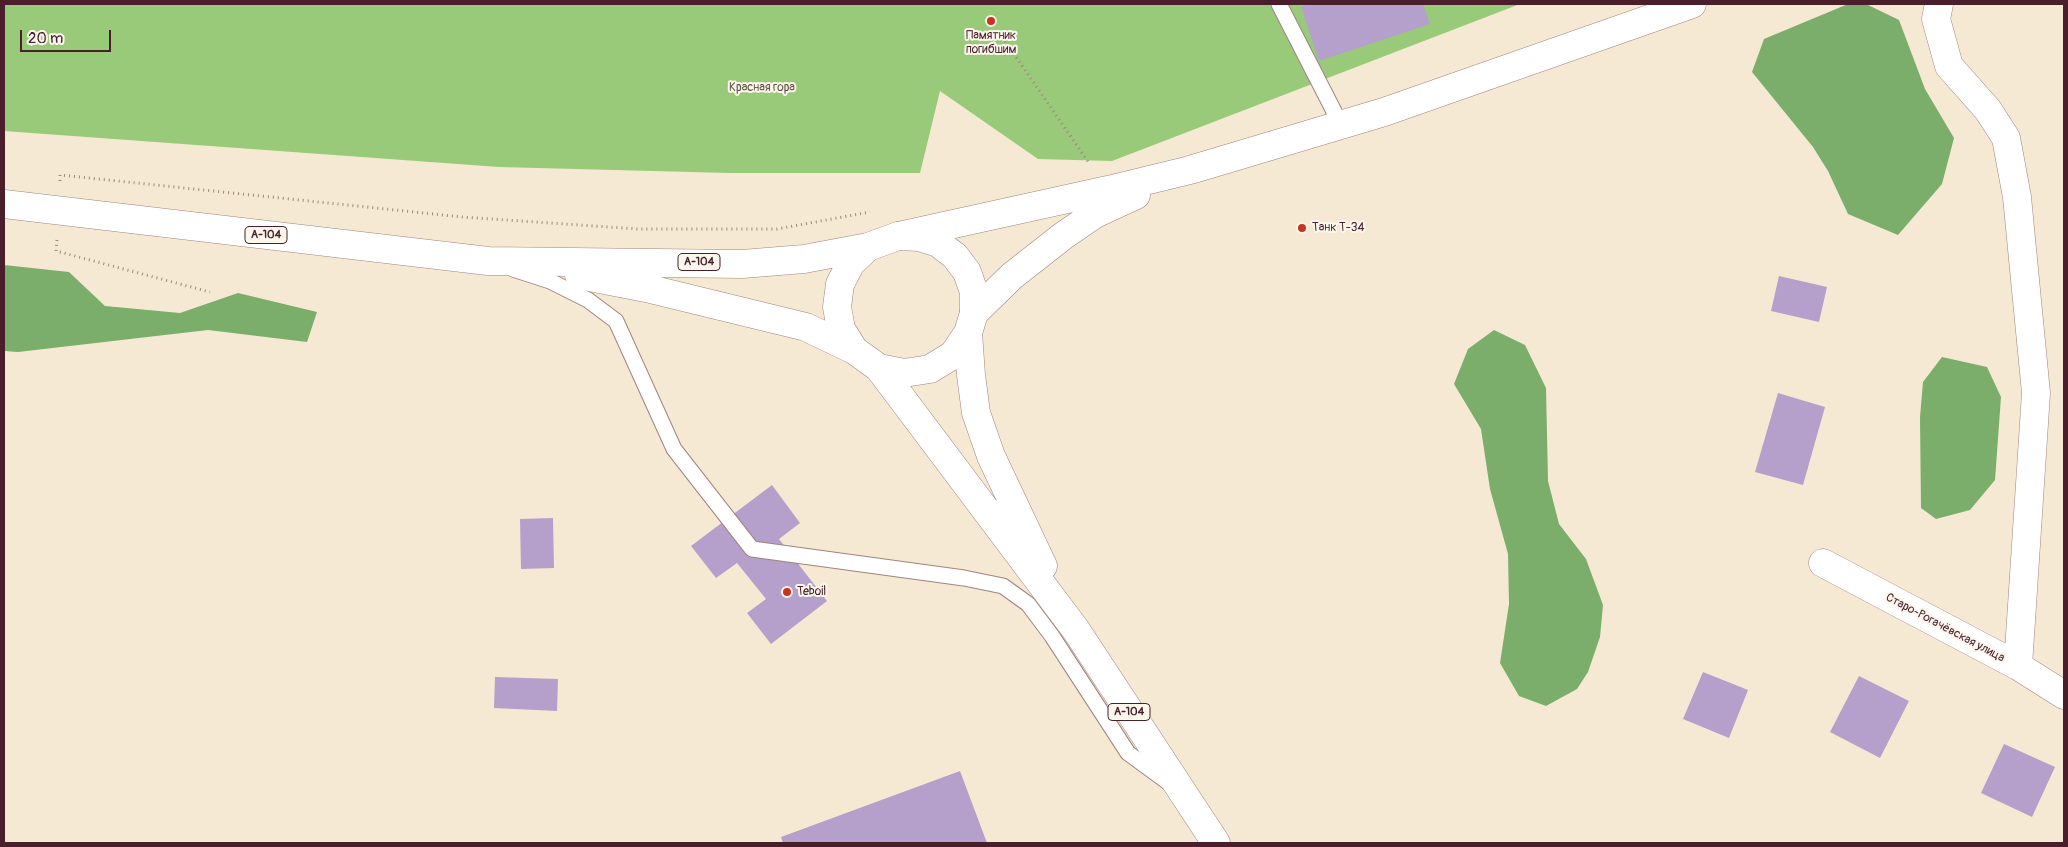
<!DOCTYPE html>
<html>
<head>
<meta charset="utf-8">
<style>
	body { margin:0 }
	#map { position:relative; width:2068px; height:847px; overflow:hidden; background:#f6e9d3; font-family:Pangolin,sans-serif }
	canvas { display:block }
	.frame { position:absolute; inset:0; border:5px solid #4a1f2b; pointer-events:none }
	.scale { position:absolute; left:20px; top:30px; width:91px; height:22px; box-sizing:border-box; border:2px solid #4a1f2b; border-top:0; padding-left:6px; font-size:15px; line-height:18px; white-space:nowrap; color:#4a1f2b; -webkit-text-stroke:4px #fbf7ec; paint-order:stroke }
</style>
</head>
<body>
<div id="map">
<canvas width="2068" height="847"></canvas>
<div class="frame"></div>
<div class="scale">20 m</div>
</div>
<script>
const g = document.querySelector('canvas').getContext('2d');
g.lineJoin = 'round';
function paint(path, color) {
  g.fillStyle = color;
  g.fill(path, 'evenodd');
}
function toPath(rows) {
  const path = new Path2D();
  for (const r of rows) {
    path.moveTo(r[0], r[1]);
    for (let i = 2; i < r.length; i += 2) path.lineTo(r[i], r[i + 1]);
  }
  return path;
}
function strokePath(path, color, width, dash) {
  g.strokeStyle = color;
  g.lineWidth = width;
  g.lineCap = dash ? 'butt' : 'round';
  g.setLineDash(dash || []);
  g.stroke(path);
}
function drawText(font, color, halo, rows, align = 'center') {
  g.font = font + ' Pangolin,sans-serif';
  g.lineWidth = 4;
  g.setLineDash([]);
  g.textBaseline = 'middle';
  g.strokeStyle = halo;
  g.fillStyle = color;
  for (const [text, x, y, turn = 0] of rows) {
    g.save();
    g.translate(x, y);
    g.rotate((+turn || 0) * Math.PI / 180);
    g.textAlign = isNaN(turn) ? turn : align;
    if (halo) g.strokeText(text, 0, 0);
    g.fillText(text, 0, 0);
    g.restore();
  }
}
const green = toPath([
	[4,4,1520,4,1112,161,1038,159,940,91,920,173,729,173,499,167,4,131]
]);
const forest = toPath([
	[1848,4,1866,4,1899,20,1925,89,1954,138,1942,184,1898,235,1848,214,1828,171,1813,147,1752,72,1764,39],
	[4,265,69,272,105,306,180,313,238,293,317,312,307,342,208,330,18,352,4,351],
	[1494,330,1525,345,1546,388,1548,481,1559,524,1586,559,1603,605,1600,637,1588,672,1577,689,1546,706,1519,696,1500,663,1509,604,1508,554,1490,489,1481,429,1454,384,1468,349],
	[1942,357,1987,367,2001,397,1995,480,1970,510,1936,519,1921,508,1920,417,1923,382]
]);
const building = toPath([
	[1311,4,1423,4,1430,24,1319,61,1301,7],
	[1779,276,1827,287,1819,322,1771,311],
	[1778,393,1825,407,1803,485,1755,472],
	[772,485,800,523,779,539,827,601,771,644,747,613,766,599,737,563,716,578,691,546],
	[553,518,554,568,521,569,520,519],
	[1703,672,1748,690,1729,738,1683,719],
	[1859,676,1909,701,1880,758,1830,732],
	[495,677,558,679,557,711,494,708],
	[2004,744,2055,767,2032,817,1981,793],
	[960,771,987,843,783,843,781,837]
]);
const path = toPath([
	[1005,41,1089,163],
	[60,181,60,175,462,217,638,229,777,229,870,212],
	[57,240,56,251,210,292]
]);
const lane = toPath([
	[1279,4,1341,125],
	[513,269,550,281,588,300,616,321,674,449,752,549,964,578,1003,586,1028,604,1052,636,1128,753,1169,783]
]);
const street = toPath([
	[1939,4,1936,19,1949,66,1988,110,2006,138,2017,197,2036,393,2018,666],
	[1823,563,2018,666,2064,695]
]);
const primary = toPath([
	[899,236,1108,190,1190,170,1384,112,1692,4],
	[974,313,1012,276,1063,236,1095,214,1136,195]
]);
const highway = toPath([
	[4,204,488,261,742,264,804,259,868,247,898,236,919,237,938,243,955,256,967,272,974,292,974,313,968,333,953,355,930,369,904,373,879,368],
	[579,275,646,288,806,327,854,350,879,368,1076,630,1216,843],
	[968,333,971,375,976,413,991,456,1043,566],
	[854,350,841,329,837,307,840,284,851,263,868,247]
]);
const markers = [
	[991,21,5,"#c8321e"],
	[1302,228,5,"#c8321e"],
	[787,592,5,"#c8321e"]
];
const shields = [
	[266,235,42],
	[699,262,42],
	[1129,712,42]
];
const shieldNames = [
	["А-104",266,235],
	["А-104",699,262],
	["А-104",1129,712]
];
const poiNames = [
	["Памятник",991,36,"center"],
	["погибшим",991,50,"center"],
	["Танк Т-34",1312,228],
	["Teboil",797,592]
];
const parkNames = [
	["Красная гора",762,88]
];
const streetNames = [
	["Старо-Рогачёвская улица",1945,628,28]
];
paint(green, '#98ca7a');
paint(forest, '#7aae6a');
paint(building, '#b59fcb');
strokePath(lane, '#a0847f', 17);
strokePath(street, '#a0847f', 29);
strokePath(primary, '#a0847f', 29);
strokePath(highway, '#a0847f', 29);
strokePath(path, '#a0847f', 3, [1, 4]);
strokePath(lane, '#fff', 15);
strokePath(street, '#fff', 28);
strokePath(primary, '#fff', 28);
strokePath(highway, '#fff', 28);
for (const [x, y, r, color] of markers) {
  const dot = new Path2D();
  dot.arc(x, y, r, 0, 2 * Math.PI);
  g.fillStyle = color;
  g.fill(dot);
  strokePath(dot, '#fbf7ec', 2);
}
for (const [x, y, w] of shields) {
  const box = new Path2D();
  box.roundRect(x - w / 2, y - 8.5, w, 17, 4);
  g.fillStyle = '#fbf7ec';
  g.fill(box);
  strokePath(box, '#4a1f2b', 1);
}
drawText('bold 11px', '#4a1f2b', null, shieldNames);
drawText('12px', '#4a1f2b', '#fbf7ec', poiNames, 'left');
drawText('12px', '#615243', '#fbf7ec', parkNames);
drawText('12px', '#4a1f2b', '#fbf7ec', streetNames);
</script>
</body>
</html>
